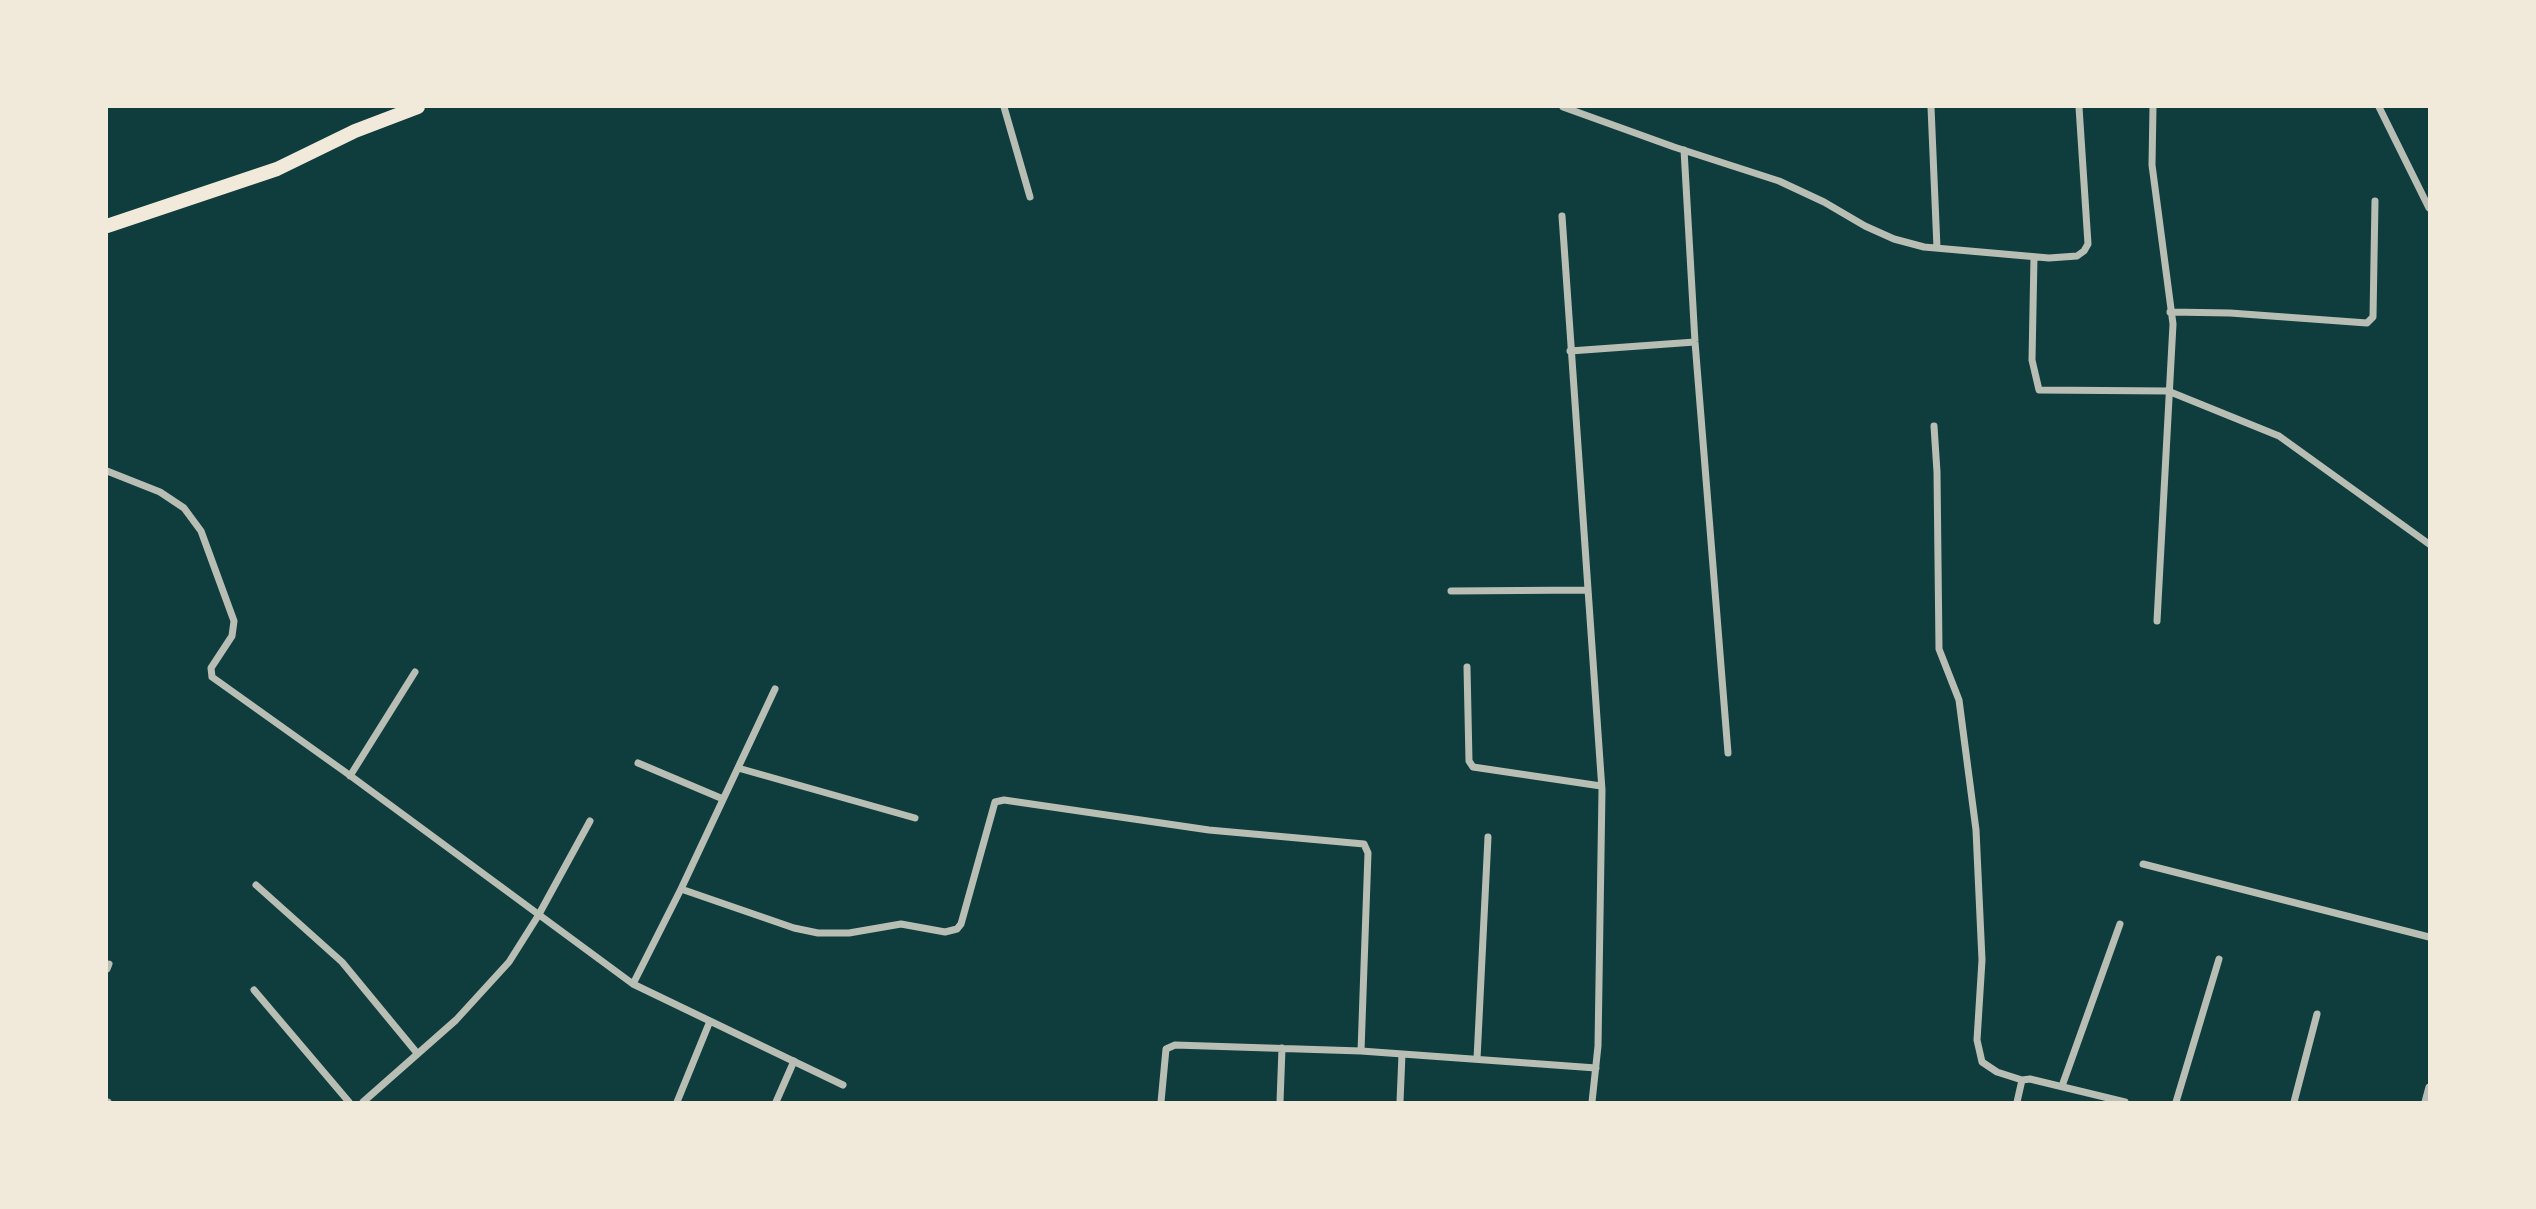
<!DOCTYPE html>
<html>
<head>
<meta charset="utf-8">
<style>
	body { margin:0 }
	#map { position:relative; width:2536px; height:1209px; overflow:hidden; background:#0f3d3e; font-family:"Source Sans 3",sans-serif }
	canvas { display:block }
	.frame { position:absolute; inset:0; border:108px solid #f1e9da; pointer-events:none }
</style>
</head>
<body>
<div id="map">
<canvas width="2536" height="1209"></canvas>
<div class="frame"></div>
</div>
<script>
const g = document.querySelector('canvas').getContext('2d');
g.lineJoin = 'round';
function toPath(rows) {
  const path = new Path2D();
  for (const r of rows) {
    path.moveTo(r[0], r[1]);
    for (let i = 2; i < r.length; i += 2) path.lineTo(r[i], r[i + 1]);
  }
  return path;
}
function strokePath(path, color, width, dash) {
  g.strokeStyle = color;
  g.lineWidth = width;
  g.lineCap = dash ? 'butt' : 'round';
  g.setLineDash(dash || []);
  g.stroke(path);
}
const minor = toPath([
	[1004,107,1030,197],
	[1563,107,1674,147,1779,181,1824,202,1865,226,1894,239,1924,247,2049,258,2077,256,2084,251,2088,244,2079,107],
	[1931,107,1937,248],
	[2153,107,2152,165,2173,324,2157,621],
	[2379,107,2429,208],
	[1684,150,1695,342,1728,753],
	[1562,216,1602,790,1598,1046,1592,1102],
	[2034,257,2032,360,2039,390,2168,391,2279,436,2429,544],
	[2170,312,2230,313,2367,323,2373,317,2375,201],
	[1570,351,1695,342],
	[1934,426,1937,472,1939,649,1959,700,1976,830,1982,960,1977,1040,1982,1062,1997,1072,2022,1080],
	[107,471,160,492,184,508,201,531,234,621,232,636,211,668,212,677,348,774,633,984,843,1085],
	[1451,591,1587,590],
	[1467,667,1469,761,1473,767,1601,786],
	[638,763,723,799],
	[738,768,915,818],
	[350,776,415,672],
	[2143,864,2429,937],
	[256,885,342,962,417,1053],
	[681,889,794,928,818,933,849,933,901,924,945,932,957,929,961,924,995,802,1004,800,1209,830,1364,844,1368,853,1361,1051],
	[107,969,109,964],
	[633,984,681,889,775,689],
	[254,990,349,1102],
	[1477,1059,1488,837],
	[2062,1086,2120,924],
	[107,1102,108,1102],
	[363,1102,456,1020,509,962,538,916,590,821],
	[677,1102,710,1021],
	[776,1102,794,1061],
	[1161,1102,1166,1049,1175,1045,1361,1051,1596,1068],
	[1280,1102,1282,1048],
	[1400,1102,1402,1054],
	[2017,1102,2022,1080,2030,1079,2125,1102],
	[2176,1102,2219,959],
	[2294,1102,2317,1014],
	[2425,1102,2429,1087]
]);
const secondary = toPath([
	[107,226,277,169,355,131,418,107]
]);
strokePath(minor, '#b8beb3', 7);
strokePath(secondary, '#f1e9da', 14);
</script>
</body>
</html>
